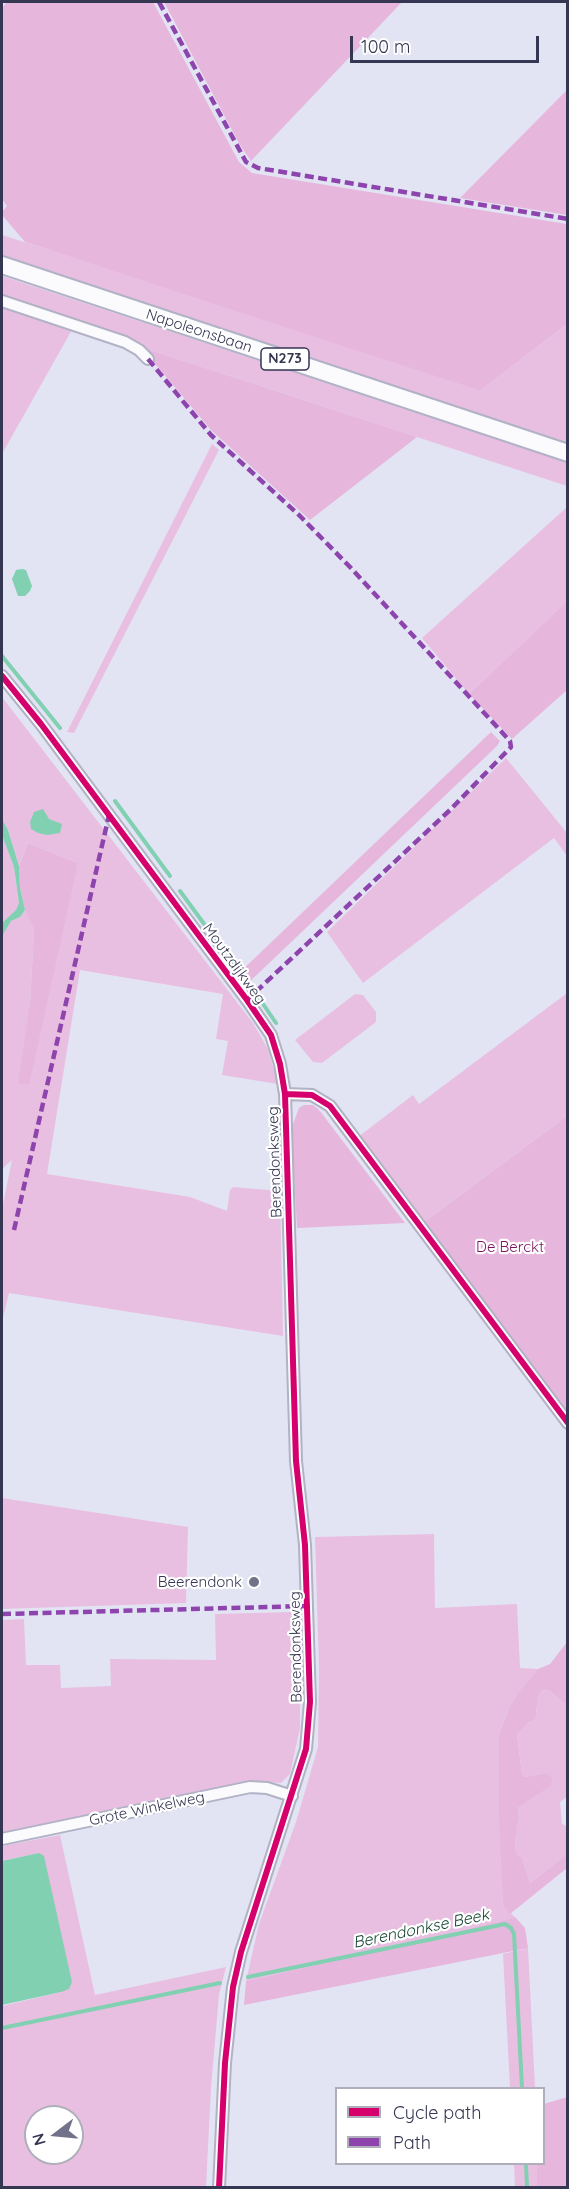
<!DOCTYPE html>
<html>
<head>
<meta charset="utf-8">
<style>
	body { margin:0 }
	#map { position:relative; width:569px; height:2189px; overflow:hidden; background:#e2e4f3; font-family:Quicksand,sans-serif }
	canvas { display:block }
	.frame { position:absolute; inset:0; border:3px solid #353652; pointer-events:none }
	.legend { position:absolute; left:335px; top:2087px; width:210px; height:78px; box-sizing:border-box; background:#fff; border:2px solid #aeafba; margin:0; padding:8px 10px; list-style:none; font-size:18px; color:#353652 }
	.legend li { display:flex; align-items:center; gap:12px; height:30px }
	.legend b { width:30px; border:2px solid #aeafba }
	.north { position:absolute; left:24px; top:2105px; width:60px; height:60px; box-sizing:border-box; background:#fff; border:2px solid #aeafba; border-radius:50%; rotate:254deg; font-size:16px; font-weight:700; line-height:24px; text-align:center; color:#353652 }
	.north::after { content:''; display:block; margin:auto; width:21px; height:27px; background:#72738a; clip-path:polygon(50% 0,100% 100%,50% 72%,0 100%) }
	.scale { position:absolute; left:350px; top:36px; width:189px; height:27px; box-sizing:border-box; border:3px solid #353652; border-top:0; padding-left:8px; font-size:18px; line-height:21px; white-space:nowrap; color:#353652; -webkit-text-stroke:4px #fff; paint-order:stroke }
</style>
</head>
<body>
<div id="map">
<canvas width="569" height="2189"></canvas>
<div class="frame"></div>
<ul class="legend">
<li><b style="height:8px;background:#d6006c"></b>Cycle path</li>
<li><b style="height:8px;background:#8e44ad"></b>Path</li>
</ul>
<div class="north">N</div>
<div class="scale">100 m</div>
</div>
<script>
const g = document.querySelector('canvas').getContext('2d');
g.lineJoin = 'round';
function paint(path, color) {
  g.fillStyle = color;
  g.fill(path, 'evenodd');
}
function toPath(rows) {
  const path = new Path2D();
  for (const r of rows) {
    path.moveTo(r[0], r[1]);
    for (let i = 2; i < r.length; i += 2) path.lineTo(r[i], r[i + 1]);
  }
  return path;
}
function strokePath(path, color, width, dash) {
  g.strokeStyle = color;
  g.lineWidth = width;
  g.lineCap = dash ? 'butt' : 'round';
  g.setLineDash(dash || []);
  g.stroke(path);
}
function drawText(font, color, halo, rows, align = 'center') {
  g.font = font + ' Quicksand,sans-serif';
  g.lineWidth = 4.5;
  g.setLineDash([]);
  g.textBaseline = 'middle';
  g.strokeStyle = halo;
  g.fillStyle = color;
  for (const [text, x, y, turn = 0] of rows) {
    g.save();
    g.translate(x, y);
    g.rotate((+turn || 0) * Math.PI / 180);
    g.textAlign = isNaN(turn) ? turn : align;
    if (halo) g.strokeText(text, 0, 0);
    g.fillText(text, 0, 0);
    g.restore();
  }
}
const green = toPath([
	[2,235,157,284,480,391,567,324,567,447,2,260],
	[2,276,567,462,567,486,141,347,2,299],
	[2,304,73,328,2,454],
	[212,444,219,450,74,733,67,732],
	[567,507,567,601,469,694,422,638],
	[2,697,253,1023,268,1049,278,1084,222,1075,228,1041,216,1039,223,994,80,970,47,1174,190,1197,227,1211,230,1190,233,1187,280,1191,283,1336,9,1293,2,1322,2,1209,12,1160,2,1169,2,936,3,931,11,921,20,917,25,910,34,930,30,1004,78,863,28,843,19,866,8,830,2,819],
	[506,758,567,833,567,856,554,838,363,983,327,932],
	[2,835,14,867,19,903,17,910,2,923],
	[567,993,567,1116,423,1223,358,1137,413,1095,419,1104],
	[355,994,363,995,376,1012,376,1022,322,1063,313,1062,295,1040],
	[2,1498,188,1527,186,1603,2,1609],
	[434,1534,435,1608,517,1604,520,1668,538,1669,519,1691,509,1708,499,1734,503,1906,515,1917,428,1939,246,1981,259,1924,296,1822,318,1747,319,1668,315,1537],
	[294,1612,300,1617,300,1728,290,1774,281,1783,250,1781,2,1835,2,1620,24,1619,26,1665,60,1665,61,1688,111,1686,110,1659,216,1660,215,1614],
	[542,1690,550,1691,567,1706,567,1797,560,1802,562,1824,567,1826,567,1854,530,1883,522,1858,516,1852,515,1841,519,1818,518,1808,550,1787,545,1773,525,1777,522,1773,517,1735,527,1724,531,1722,536,1713,539,1695],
	[60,1835,95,1995,226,1967,219,1995,211,2088,206,2187,2,2187,2,2006,61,1992,39,1853,2,1861,2,1846],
	[36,2117,72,2117,72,2153,36,2153],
	[528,1948,535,2088,510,2088,503,1954],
	[514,2164,537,2164,537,2187,515,2187]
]);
const forest = toPath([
	[7,2,153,2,239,162,252,173,567,224,567,324,480,391,25,242,2,215,2,212,7,206,2,199,2,8],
	[164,2,402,2,251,161,240,145],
	[567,90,567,215,460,198,562,95],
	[141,347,417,437,310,520,211,430],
	[567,601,567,690,512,739,469,694],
	[491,732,500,741,497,746,244,987,236,976],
	[28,843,78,863,29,1085,18,1083,30,1004,34,930,25,910,20,888,19,866],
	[304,1105,313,1105,320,1111,405,1223,297,1228,292,1140,293,1124,299,1108],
	[567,1116,567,1412,423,1223],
	[567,1642,567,1706,550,1691,542,1690,539,1695,535,1719,527,1724,517,1735,522,1773,525,1777,545,1773,553,1778,550,1787,518,1808,519,1818,515,1841,516,1852,522,1858,530,1883,567,1854,567,1868,510,1914,503,1906,499,1815,499,1734,509,1708,519,1691,538,1669,550,1664],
	[515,1917,525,1928,528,1948,244,2005,246,1981,428,1939],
	[567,2097,567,2187,537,2187,537,2164,544,2164,544,2104]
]);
const water = toPath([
	[22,569,26,570,32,586,30,591,25,596,18,596,12,579,16,570],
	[43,809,49,819,62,824,60,833,47,835,38,833,31,829,30,822,34,812],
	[2,819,8,830,19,866,20,888,25,910,20,917,11,921,2,936,2,923,16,910,19,903,14,867,2,835],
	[39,1853,44,1856,72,1982,69,1989,61,1992,2,2005,2,1861]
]);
const stream = toPath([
	[2,656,60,728],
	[115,801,170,876],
	[180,891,240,973],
	[259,998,276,1023],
	[248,1977,505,1924,511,1928,514,1934,522,2088],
	[2,2028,220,1983],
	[526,2164,527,2188]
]);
const minor = toPath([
	[2,301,125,342,139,350,148,359],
	[2,676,41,724,247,1000,271,1035,280,1064,285,1094,296,1461,305,1545,310,1702,306,1749,241,1952,233,1987,225,2063,219,2188],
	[285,1094,312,1095,330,1106,568,1423],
	[2,1839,250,1787,267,1788,292,1796]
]);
const primary = toPath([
	[2,265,568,453]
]);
const quiet = toPath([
	[159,2,246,162,258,168,568,219],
	[148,359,211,435,299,515,350,567,510,741,511,747,450,810,247,1000],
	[14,1230,109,815],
	[2,1614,308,1606]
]);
const cycleway = toPath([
	[2,676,41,724,247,1000,271,1035,280,1064,285,1094,296,1461,305,1545,310,1702,306,1749,241,1952,233,1987,225,2063,219,2188],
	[285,1094,312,1095,330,1106,568,1423]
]);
const markers = [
	[254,1582,6,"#72738a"]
];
const shields = [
	[285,359,48]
];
const shieldNames = [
	["N273",285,359]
];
const streetNames = [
	["Napoleonsbaan",199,331,18],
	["Moutzdijkweg",234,964,54],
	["Berendonksweg",275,1162,-92],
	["Berendonksweg",296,1647,-91],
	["Grote Winkelweg",147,1809,-12]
];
const parkNames = [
	["De Berckt",510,1247]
];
const poiNames = [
	["Beerendonk",242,1582]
];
const waterNames = [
	["Berendonkse Beek",421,1929,-12]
];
paint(green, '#e9bfe1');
paint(forest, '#e6b6dc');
paint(water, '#81d0b2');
strokePath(stream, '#81d0b2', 4);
strokePath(minor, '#b1b2c5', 14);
strokePath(primary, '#b1b2c5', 20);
strokePath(minor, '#fbfbfd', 10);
strokePath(primary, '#fbfbfd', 16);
strokePath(quiet, '#8e44ad', 4.5, [9, 4.5]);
strokePath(cycleway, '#d6006c', 6);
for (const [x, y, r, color] of markers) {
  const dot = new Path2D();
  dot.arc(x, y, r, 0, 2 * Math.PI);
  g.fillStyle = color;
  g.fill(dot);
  strokePath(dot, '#fff', 2);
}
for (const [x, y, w] of shields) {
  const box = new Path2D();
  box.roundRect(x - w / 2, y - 11, w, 22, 4.5);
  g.fillStyle = '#fff';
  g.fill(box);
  strokePath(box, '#353652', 1.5);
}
drawText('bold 14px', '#353652', null, shieldNames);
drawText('15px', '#353652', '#fff', streetNames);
drawText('15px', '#7a115e', '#fff', parkNames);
drawText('15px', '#353652', '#fff', poiNames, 'right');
drawText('italic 16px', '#184733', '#fff', waterNames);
</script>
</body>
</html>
